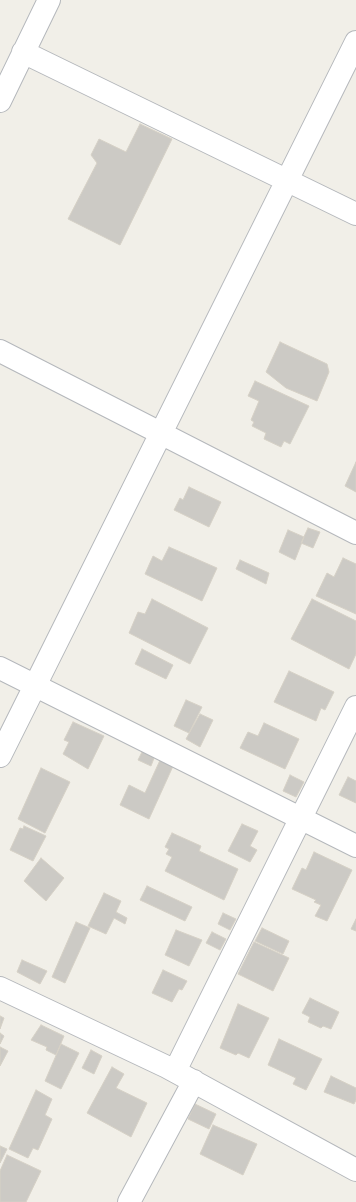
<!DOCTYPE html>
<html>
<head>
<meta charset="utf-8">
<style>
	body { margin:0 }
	canvas { display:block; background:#f1efe8 }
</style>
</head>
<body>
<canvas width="356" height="1202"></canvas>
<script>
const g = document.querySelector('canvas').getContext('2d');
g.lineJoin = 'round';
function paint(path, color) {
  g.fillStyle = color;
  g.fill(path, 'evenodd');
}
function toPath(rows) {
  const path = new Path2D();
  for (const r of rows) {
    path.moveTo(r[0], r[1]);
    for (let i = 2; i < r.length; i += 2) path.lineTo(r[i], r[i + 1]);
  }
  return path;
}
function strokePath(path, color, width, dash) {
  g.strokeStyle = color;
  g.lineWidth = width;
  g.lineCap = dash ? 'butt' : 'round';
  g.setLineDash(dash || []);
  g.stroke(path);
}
const building = toPath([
	[140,124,172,139,120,245,68,219,97,163,91,155,99,139,126,152,140,124],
	[280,342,327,364,329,372,317,401,286,388,266,372,280,342],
	[255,381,309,406,290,444,284,441,281,447,264,439,266,433,252,426,254,422,251,420,259,401,248,396,255,381],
	[356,462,356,492,345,486,356,462],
	[189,487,221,502,209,527,174,510,180,498,183,500,189,487],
	[308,528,320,532,313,548,301,543,308,528],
	[288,530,304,537,295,560,279,552,288,530],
	[169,547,217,568,202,601,145,574,153,556,162,561,169,547],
	[343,558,356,564,356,614,316,596,327,573,334,577,343,558],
	[240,560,269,573,266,584,236,569,240,560],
	[152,599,208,628,190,664,129,633,138,612,145,614,152,599],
	[312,599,356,621,356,654,349,669,291,639,312,599],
	[142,649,173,665,166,679,135,664,142,649],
	[289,671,334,692,325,710,321,708,316,721,274,702,289,671],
	[186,700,202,707,189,733,174,726,186,700],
	[200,714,213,720,200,747,186,739,200,714],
	[73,722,104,736,88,769,63,754,69,742,64,740,73,722],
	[264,723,299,739,285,769,240,748,248,732,258,736,264,723],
	[144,748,156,753,151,766,138,760,144,748],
	[161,758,174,764,149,819,120,805,129,785,145,793,161,758],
	[41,768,70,782,45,833,18,819,41,768],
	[290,775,304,782,296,797,283,791,290,775],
	[348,777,356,781,356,803,339,795,348,777],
	[242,824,258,831,250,846,257,850,250,862,228,851,242,824],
	[24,826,46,836,33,861,10,850,20,828,23,829,24,826],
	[172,833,201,846,199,851,238,869,224,900,165,871,172,857,166,854,169,849,165,847,172,833],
	[314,852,352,870,327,921,315,916,321,905,314,902,316,900,292,889,302,868,306,870,314,852],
	[41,858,64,878,46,901,24,881,41,858],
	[147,886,192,907,185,921,140,900,147,886],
	[104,893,121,901,116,912,127,918,125,924,114,918,106,934,88,926,104,893],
	[223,913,236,919,230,930,218,924,223,913],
	[356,919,356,931,351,929,356,919],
	[76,922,90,928,65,983,52,977,76,922],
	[262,928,289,941,283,954,255,941,262,928],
	[176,930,202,940,189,966,165,955,176,930],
	[212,932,226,939,220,950,206,943,212,932],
	[254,942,289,958,273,991,238,974,254,942],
	[22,960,47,971,40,984,17,972,22,960],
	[163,970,187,981,182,990,179,989,172,1002,152,993,163,970],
	[310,998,339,1012,331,1029,323,1026,321,1028,308,1022,310,1017,302,1013,310,998],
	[238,1004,269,1018,249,1058,238,1053,236,1055,220,1048,238,1004],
	[0,1016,4,1018,0,1029,0,1016],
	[41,1025,64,1036,56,1055,46,1050,47,1047,31,1040,41,1025],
	[0,1033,4,1036,0,1044,0,1033],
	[279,1039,322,1059,306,1090,293,1084,296,1078,268,1065,279,1039],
	[61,1044,79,1053,61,1089,45,1081,61,1044],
	[0,1047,8,1051,0,1066,0,1047],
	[91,1050,102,1056,94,1074,82,1068,91,1050],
	[112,1067,124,1074,116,1088,147,1103,131,1137,87,1113,112,1067],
	[331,1076,356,1088,356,1100,354,1104,324,1092,331,1076],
	[36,1090,52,1099,45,1115,52,1119,38,1150,33,1148,28,1158,9,1149,36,1090],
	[195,1104,216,1114,209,1129,188,1119,195,1104],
	[213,1125,257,1144,243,1175,200,1154,213,1125],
	[0,1146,7,1149,0,1163,0,1146],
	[7,1155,41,1171,26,1202,0,1202,0,1171,7,1155]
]);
const street = toPath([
	[23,52,356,214],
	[0,101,49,0],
	[0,351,356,533],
	[0,668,356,846],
	[0,756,356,42],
	[0,988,167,1067,356,1170],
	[175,1071,356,707],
	[129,1202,194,1081]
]);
paint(building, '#cccac5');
strokePath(building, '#d6d1c6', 1);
strokePath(street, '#b5b8bc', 24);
strokePath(street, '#fff', 22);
</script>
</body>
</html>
